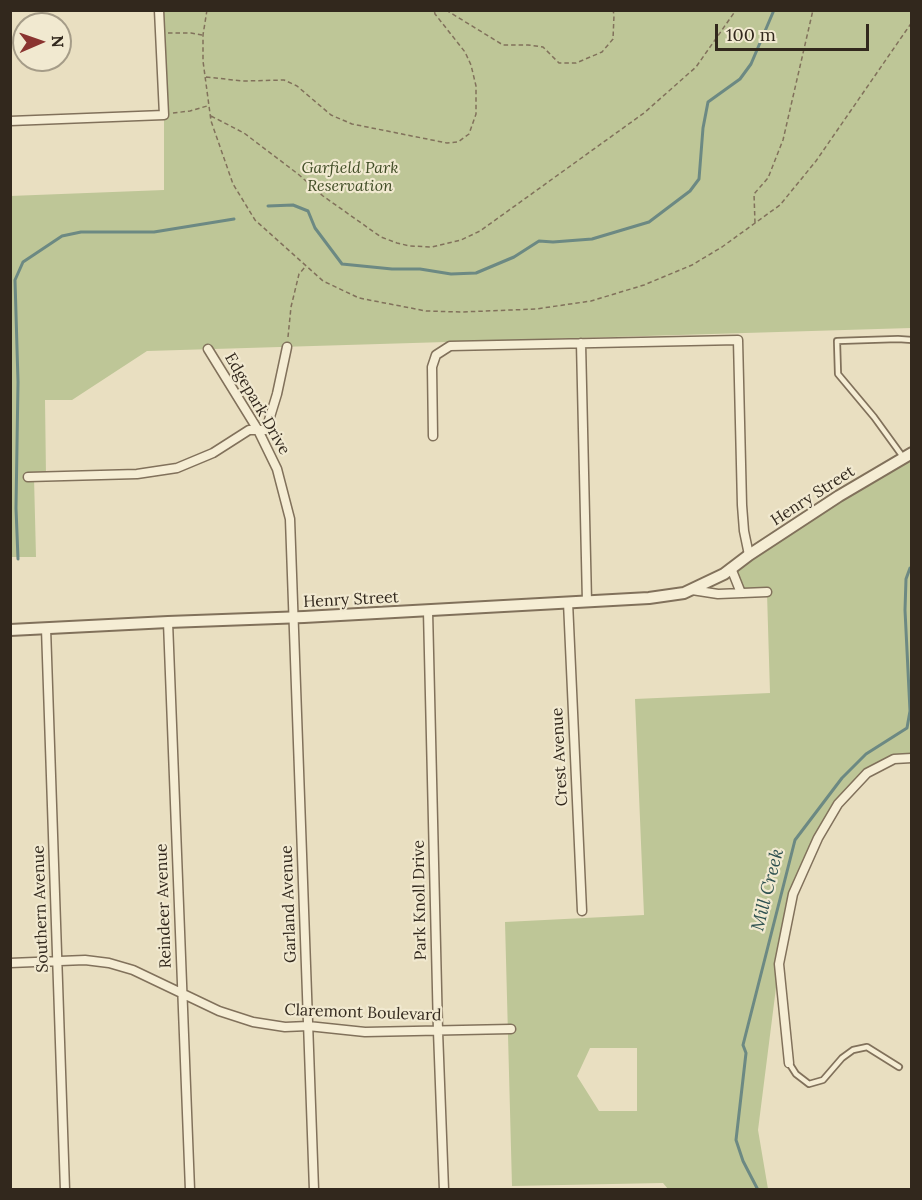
<!DOCTYPE html>
<html>
<head>
<meta charset="utf-8">
<style>
	body { margin:0 }
	#map { position:relative; width:922px; height:1200px; overflow:hidden; background:#e9dfc1; font-family:Lora,serif }
	canvas { display:block }
	.frame { position:absolute; inset:0; border:12px solid #32281d; pointer-events:none }
	.north { position:absolute; left:12px; top:12px; width:60px; height:60px; box-sizing:border-box; background:#f1e9d0; border:2px solid #a59c88; border-radius:50%; rotate:88deg; font-size:16px; font-weight:700; line-height:24px; text-align:center; color:#32281d }
	.north::after { content:''; display:block; margin:auto; width:21px; height:27px; background:#8a3430; clip-path:polygon(50% 0,100% 100%,50% 72%,0 100%) }
	.scale { position:absolute; left:715px; top:24px; width:154px; height:27px; box-sizing:border-box; border:3px solid #32281d; border-top:0; padding-left:8px; font-size:18px; line-height:21px; white-space:nowrap; color:#32281d; -webkit-text-stroke:4px #f1e9d0; paint-order:stroke }
</style>
</head>
<body>
<div id="map">
<canvas width="922" height="1200"></canvas>
<div class="frame"></div>
<div class="north">N</div>
<div class="scale">100 m</div>
</div>
<script>
const g = document.querySelector('canvas').getContext('2d');
g.lineJoin = 'round';
function paint(path, color) {
  g.fillStyle = color;
  g.fill(path, 'evenodd');
}
function toPath(rows) {
  const path = new Path2D();
  for (const r of rows) {
    path.moveTo(r[0], r[1]);
    for (let i = 2; i < r.length; i += 2) path.lineTo(r[i], r[i + 1]);
  }
  return path;
}
function strokePath(path, color, width, dash) {
  g.strokeStyle = color;
  g.lineWidth = width;
  g.lineCap = dash ? 'butt' : 'round';
  g.setLineDash(dash || []);
  g.stroke(path);
}
function drawText(font, color, halo, rows, align = 'center') {
  g.font = font + ' Lora,serif';
  g.lineWidth = 4.5;
  g.setLineDash([]);
  g.textBaseline = 'middle';
  g.strokeStyle = halo;
  g.fillStyle = color;
  for (const [text, x, y, turn = 0] of rows) {
    g.save();
    g.translate(x, y);
    g.rotate((+turn || 0) * Math.PI / 180);
    g.textAlign = isNaN(turn) ? turn : align;
    if (halo) g.strokeText(text, 0, 0);
    g.fillText(text, 0, 0);
    g.restore();
  }
}
const green = toPath([
	[159,11,911,11,911,328,147,351,72,400,45,400,46,476,34,477,36,557,11,557,10,196,164,190,164,115],
	[911,453,911,758,905,758,867,773,839,804,793,894,779,964,758,1130,768,1189,668,1189,663,1183,512,1186,505,922,644,915,635,699,770,693,767,593,741,593,731,568],
	[590,1048,637,1048,637,1111,599,1111,577,1076]
]);
const stream = toPath([
	[268,206,293,205,308,211,315,228,342,264,392,269,420,269,451,274,476,273,514,257,539,241,553,242,592,239,649,222,690,191,699,179,703,128,708,102,740,79,751,64,774,10],
	[18,559,16,508,18,382,15,280,23,262,62,236,81,232,154,232,234,219],
	[758,1190,743,1161,736,1140,746,1053,743,1045,795,840,842,778,866,754,907,728,910,711,905,610,906,579,910,568,912,567]
]);
const path = toPath([
	[207,10,203,35,203,61,211,121,233,184,255,220,323,281,359,298,426,311,461,312,536,309,591,301,644,285,692,265,722,247,780,205,816,161,912,22],
	[446,10,503,45,528,45,543,47,559,63,576,63,602,52,613,39,614,15,613,10],
	[168,33,191,33,202,35],
	[206,77,243,81,284,80,297,86,331,115,352,124,447,143,458,142,469,134,476,114,476,86,471,65,465,52,435,14,434,10],
	[173,113,190,111,207,106],
	[211,116,244,133,298,174,323,196,381,237,397,243,410,246,432,247,461,240,480,231,644,113,696,67,736,10],
	[755,223,754,194,768,178,783,140,813,10],
	[288,337,291,307,299,274,305,267]
]);
const service = toPath([
	[903,457,874,417,838,374,837,341,898,339,912,340],
	[789,1063,796,1074,809,1084,823,1080,842,1058,853,1050,867,1047,899,1067]
]);
const minor = toPath([
	[10,121,164,115,159,10],
	[581,343,587,602],
	[208,349,258,430,277,469,290,519,314,1190],
	[433,436,432,367,436,355,450,346,738,340,742,505,744,531,749,555],
	[28,477,137,474,177,468,213,453,249,430,266,430,277,394,287,347],
	[731,568,741,593],
	[692,590,718,594,767,592],
	[568,602,582,911],
	[428,611,438,1031,444,1190],
	[168,622,190,1190],
	[46,628,65,1190],
	[10,963,85,960,109,963,133,970,219,1011,253,1022,285,1027,308,1026,365,1032,511,1029],
	[789,1063,779,964,793,894,818,838,838,804,867,773,894,759,912,758]
]);
const tertiary = toPath([
	[10,630,168,622,304,617,649,598,684,593,724,574,749,555,839,496,912,453]
]);
const parkNames = [
	["Garfield Park",350,168],
	["Reservation",350,186]
];
const streetNames = [
	["Edgepark Drive",257,404,60],
	["Henry Street",813,496,-33],
	["Henry Street",351,600,-3],
	["Crest Avenue",560,757,-93],
	["Park Knoll Drive",420,900,-91],
	["Garland Avenue",289,904,-92],
	["Reindeer Avenue",164,906,-92],
	["Southern Avenue",41,909,-92],
	["Claremont Boulevard",363,1013,2]
];
const waterNames = [
	["Mill Creek",768,890,-76]
];
paint(green, '#bec697');
strokePath(stream, '#6c8983', 3);
strokePath(service, '#81715b', 8);
strokePath(minor, '#81715b', 11);
strokePath(tertiary, '#81715b', 14);
strokePath(path, '#81715b', 1.5, [4.5, 3]);
strokePath(service, '#f5edd4', 4.5);
strokePath(minor, '#f5edd4', 8);
strokePath(tertiary, '#f5edd4', 10);
drawText('italic 16px', '#414d26', '#f1e9d0', parkNames);
drawText('16px', '#32281d', '#f1e9d0', streetNames);
drawText('italic 18px', '#2e5150', '#f1e9d0', waterNames);
</script>
</body>
</html>
